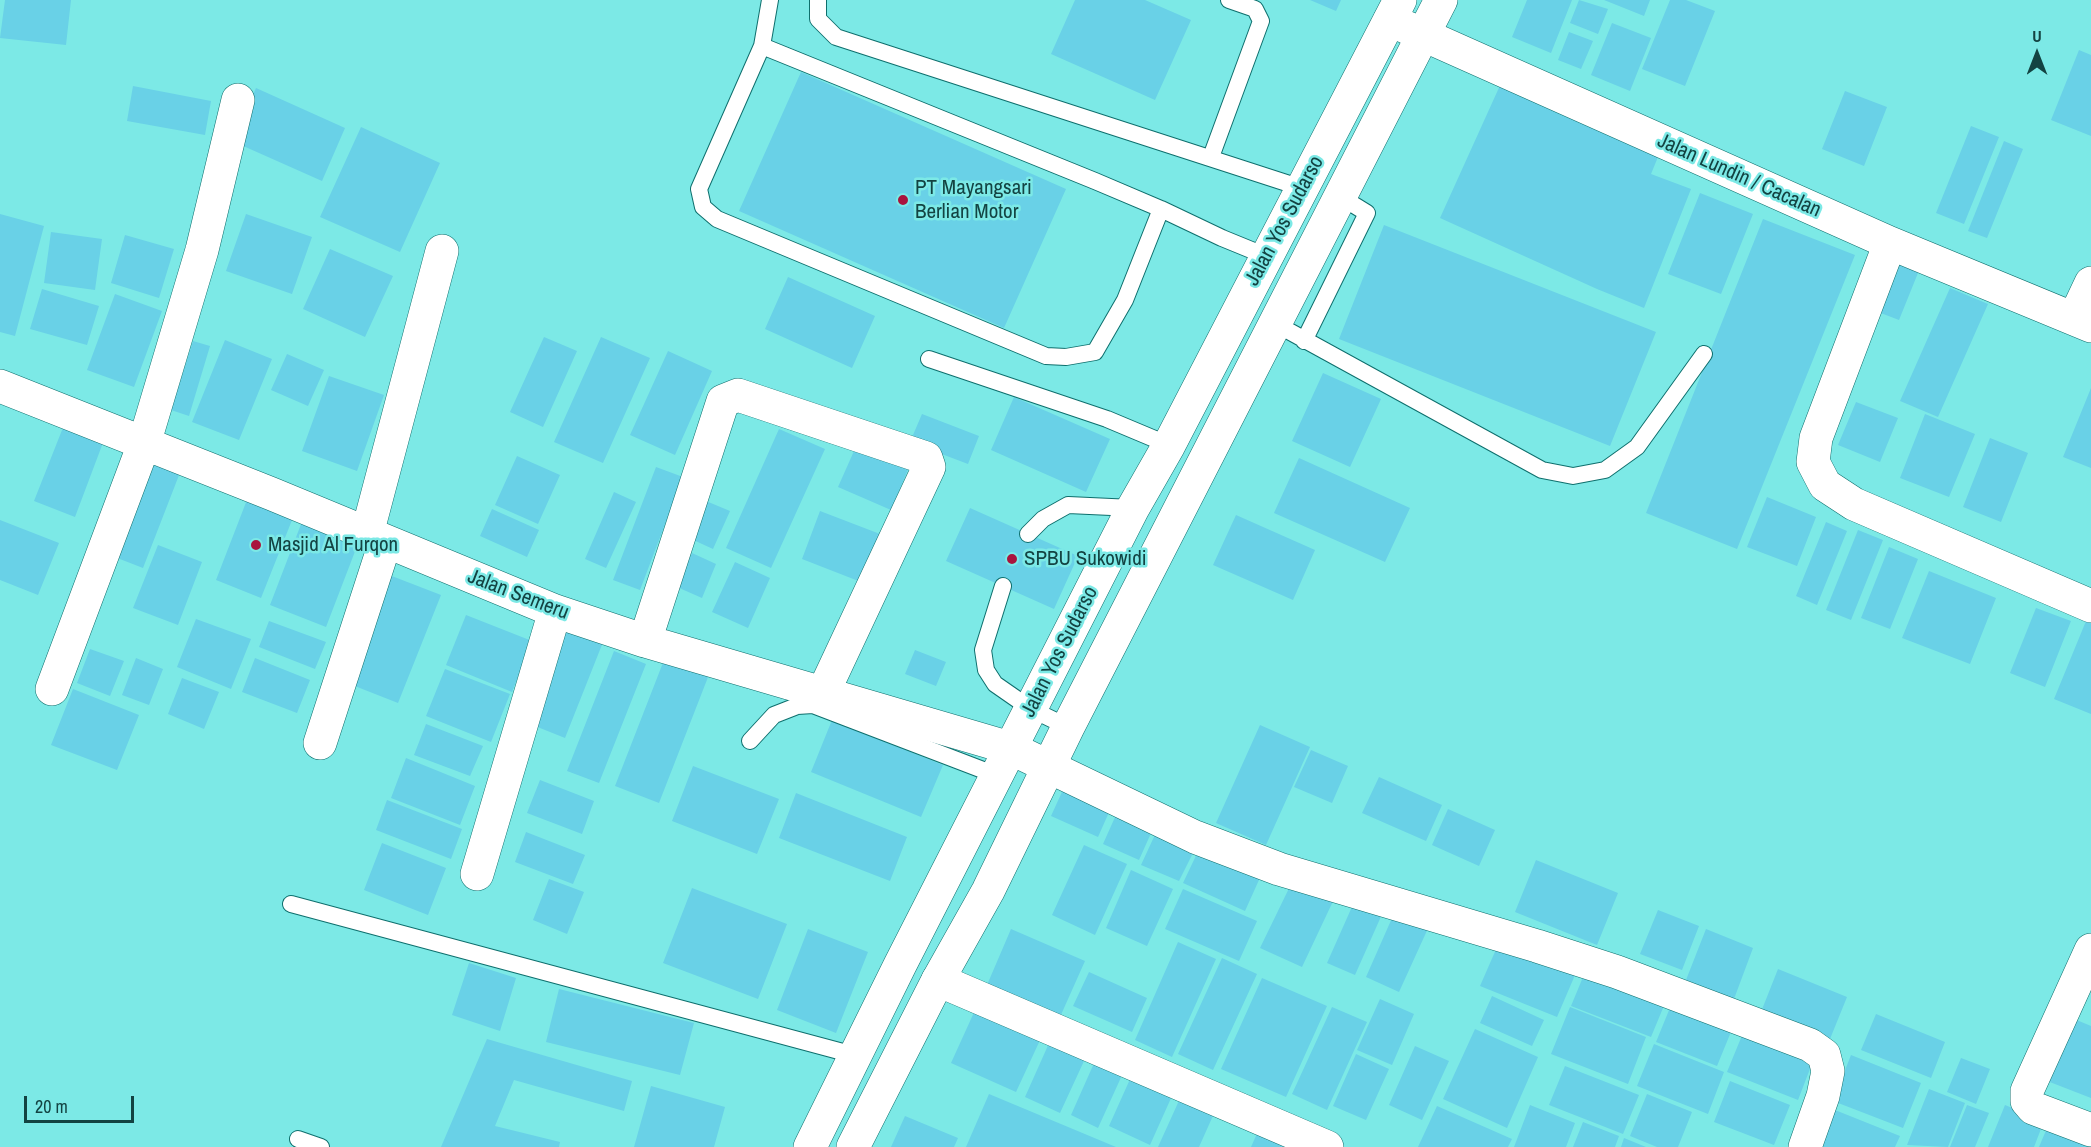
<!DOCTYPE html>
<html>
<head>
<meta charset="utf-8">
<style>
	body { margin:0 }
	#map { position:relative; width:2091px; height:1147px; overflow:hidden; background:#7ce9e6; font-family:"Archivo Narrow",sans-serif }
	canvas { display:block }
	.north { position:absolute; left:2007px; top:24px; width:60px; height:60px; -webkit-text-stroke:4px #7ce9e6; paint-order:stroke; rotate:0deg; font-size:16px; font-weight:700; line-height:24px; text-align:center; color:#134342 }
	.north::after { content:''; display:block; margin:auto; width:21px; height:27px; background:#134342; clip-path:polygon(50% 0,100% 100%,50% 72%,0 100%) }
	.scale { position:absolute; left:24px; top:1096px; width:110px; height:27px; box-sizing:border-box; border:3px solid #134342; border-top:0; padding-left:8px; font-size:18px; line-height:21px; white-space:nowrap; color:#134342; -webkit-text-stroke:4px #7ce9e6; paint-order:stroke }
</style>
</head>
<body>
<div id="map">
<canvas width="2091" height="1147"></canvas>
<div class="north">U</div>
<div class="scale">20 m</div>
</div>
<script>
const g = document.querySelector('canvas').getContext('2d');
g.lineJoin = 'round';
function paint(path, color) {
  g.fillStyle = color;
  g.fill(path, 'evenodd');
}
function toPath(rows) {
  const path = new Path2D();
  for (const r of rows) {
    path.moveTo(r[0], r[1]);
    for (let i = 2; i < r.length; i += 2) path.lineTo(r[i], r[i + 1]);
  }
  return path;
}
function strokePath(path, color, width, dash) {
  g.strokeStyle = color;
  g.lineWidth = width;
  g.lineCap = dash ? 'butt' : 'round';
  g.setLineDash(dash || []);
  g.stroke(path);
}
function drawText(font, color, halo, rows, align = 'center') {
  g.font = font + ' "Archivo Narrow",sans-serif';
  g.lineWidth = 5;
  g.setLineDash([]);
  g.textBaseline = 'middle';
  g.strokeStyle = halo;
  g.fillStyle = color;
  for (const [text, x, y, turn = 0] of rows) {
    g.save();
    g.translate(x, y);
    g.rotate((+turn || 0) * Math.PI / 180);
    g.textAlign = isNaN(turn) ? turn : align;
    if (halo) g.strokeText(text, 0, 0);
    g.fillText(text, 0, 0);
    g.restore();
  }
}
const building = toPath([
	[5,0,71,0,66,45,0,38],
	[1075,0,1145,0,1191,20,1155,100,1051,54],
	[1310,0,1341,0,1336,11],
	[1527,0,1572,0,1551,53,1512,37],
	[1579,0,1608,9,1598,34,1570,23],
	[1604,0,1650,0,1644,16],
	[1670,0,1686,0,1715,11,1685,86,1642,69],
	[1612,23,1651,38,1630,91,1591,75],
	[1569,32,1593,41,1581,69,1558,60],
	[2079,50,2091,55,2091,136,2051,120],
	[801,72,1066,189,1004,328,739,211],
	[1502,81,1660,152,1651,174,1691,189,1644,308,1597,289,1440,218],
	[133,86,211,101,205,135,127,121],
	[256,88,345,128,322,181,232,141],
	[1845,91,1887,107,1864,166,1822,149],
	[1971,126,1999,137,1964,224,1936,213],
	[361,127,440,163,400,252,320,217],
	[2004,141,2023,149,1987,238,1968,231],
	[1700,193,1753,214,1721,294,1668,274],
	[0,214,44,226,15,336,0,332],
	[246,214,312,237,292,294,226,271],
	[1763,219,1855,255,1737,549,1646,513],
	[1384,225,1656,332,1610,446,1339,339],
	[51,232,102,239,95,290,44,283],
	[125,235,174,249,159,298,111,283],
	[330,249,393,276,365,337,303,309],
	[1899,259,1920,268,1899,320,1878,312],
	[788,277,875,316,852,368,765,329],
	[1950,288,1988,304,1938,417,1900,401],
	[42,289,99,306,87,345,30,329],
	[115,294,162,311,134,387,87,370],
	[544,337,577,351,543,427,510,412],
	[601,337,650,358,603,463,554,442],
	[225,340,272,359,239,440,192,422],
	[193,341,210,346,189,416,171,410],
	[668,351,712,371,675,455,630,435],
	[287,354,324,370,308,406,271,390],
	[1323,373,1381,399,1350,467,1292,441],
	[329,376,384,395,357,471,302,451],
	[2091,388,2091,468,2063,457],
	[1014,397,1110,439,1086,492,991,450],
	[1856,402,1898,418,1880,462,1838,445],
	[922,414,979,436,968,464,910,442],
	[1925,414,1975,434,1949,497,1900,478],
	[64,425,104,440,75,517,34,501],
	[779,429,825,449,771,568,726,548],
	[1990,438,2028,453,2001,522,1963,507],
	[858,442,910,465,891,510,838,487],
	[145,456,181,470,143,568,107,554],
	[517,456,560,475,538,524,495,505],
	[1299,458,1410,508,1385,562,1274,513],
	[656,467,683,477,640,590,613,580],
	[250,492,296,510,261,598,216,580],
	[614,492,636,502,606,568,585,559],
	[1767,497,1816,517,1797,566,1747,547],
	[706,501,730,511,713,549,689,538],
	[970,508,1078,556,1054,609,946,561],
	[492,509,539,530,527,557,480,536],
	[820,511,880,534,861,582,802,559],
	[1236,515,1315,550,1293,600,1213,565],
	[303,519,359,541,326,627,270,605],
	[0,520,59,543,38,595,0,580],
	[1826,522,1847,531,1817,605,1796,596],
	[1858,530,1883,540,1851,620,1826,610],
	[158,545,202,562,178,625,133,608],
	[1889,547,1918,559,1890,629,1861,618],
	[692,553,716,564,702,598,677,587],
	[735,562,770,578,748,628,712,612],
	[1929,571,1996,598,1970,664,1902,638],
	[384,573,441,595,398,703,342,681],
	[2036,608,2071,621,2045,687,2010,673],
	[466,615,532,641,512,692,446,665],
	[572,618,607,632,565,738,530,724],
	[196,619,251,639,231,689,177,667],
	[269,621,326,642,315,669,259,647],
	[2086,621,2091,623,2091,714,2054,699],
	[90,649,124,661,110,696,77,683],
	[915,650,946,662,936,686,905,674],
	[614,651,646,664,599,783,567,771],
	[666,655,710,672,659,803,615,786],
	[136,658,163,669,149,705,122,695],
	[255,658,310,680,297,713,242,692],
	[445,669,510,694,491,742,426,716],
	[182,678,219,692,204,729,168,714],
	[73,689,139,715,117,770,51,745],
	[832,720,943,765,921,817,811,772],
	[426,724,483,746,470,776,414,755],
	[1260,725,1310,747,1266,845,1216,823],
	[1311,750,1348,766,1332,803,1294,787],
	[406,758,475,786,460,825,391,798],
	[693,766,779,799,757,854,672,821],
	[1379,777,1442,805,1426,841,1362,813],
	[540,780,594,801,582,834,527,813],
	[1067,781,1114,801,1098,837,1051,816],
	[796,793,907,837,890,881,779,838],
	[387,800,462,829,451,859,376,830],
	[1120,806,1156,822,1139,860,1103,844],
	[1448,809,1495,830,1479,866,1432,845],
	[1159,826,1198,843,1179,881,1141,865],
	[526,832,585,855,573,884,515,862],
	[382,843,446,868,428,915,364,890],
	[1202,843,1263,871,1245,911,1183,883],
	[1084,845,1127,864,1095,935,1052,915],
	[1536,860,1618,893,1597,945,1515,912],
	[1131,870,1173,889,1147,946,1106,928],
	[1294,878,1335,897,1302,967,1260,948],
	[549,879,584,892,567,934,533,920],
	[692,888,787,924,758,999,663,963],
	[1183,889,1257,921,1239,961,1165,929],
	[1355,900,1383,912,1355,975,1327,963],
	[1396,909,1430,924,1399,992,1366,977],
	[1658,910,1699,926,1682,970,1640,954],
	[808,929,868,952,836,1033,777,1010],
	[1011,929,1085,961,1060,1017,987,985],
	[1706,929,1753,948,1734,999,1686,980],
	[1501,938,1578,968,1557,1017,1480,986],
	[1178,942,1216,959,1172,1057,1135,1040],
	[1222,958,1257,974,1213,1070,1178,1054],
	[469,963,516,978,500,1031,452,1015],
	[1588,965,1668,996,1651,1037,1571,1006],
	[1778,969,1847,997,1830,1039,1761,1012],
	[1089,972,1147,998,1132,1032,1073,1006],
	[1262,978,1327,1006,1286,1097,1221,1069],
	[559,989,694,1023,680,1075,546,1042],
	[1492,996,1544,1020,1532,1046,1480,1023],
	[1674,998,1735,1022,1717,1066,1656,1042],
	[1380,999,1414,1014,1392,1065,1357,1050],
	[1332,1007,1367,1022,1327,1110,1292,1094],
	[1570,1007,1646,1037,1628,1084,1551,1054],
	[976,1008,1041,1038,1016,1092,951,1063],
	[1876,1014,1945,1042,1931,1078,1861,1050],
	[2067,1016,2091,1026,2091,1098,2042,1079],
	[1475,1029,1538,1057,1507,1128,1443,1099],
	[1054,1032,1090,1048,1060,1113,1025,1097],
	[1743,1033,1813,1061,1798,1100,1727,1072],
	[487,1039,632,1081,624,1111,514,1080,495,1126,560,1142,559,1147,441,1147],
	[1654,1044,1724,1072,1708,1114,1637,1086],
	[1415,1046,1449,1061,1422,1120,1389,1105],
	[1356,1054,1389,1069,1366,1120,1333,1106],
	[1851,1055,1921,1083,1903,1128,1833,1101],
	[1961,1058,1990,1069,1976,1104,1947,1092],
	[1095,1061,1123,1073,1098,1128,1071,1115],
	[1565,1066,1639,1095,1623,1134,1549,1105],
	[1135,1068,1176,1087,1150,1145,1109,1126],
	[1730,1081,1790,1105,1774,1145,1714,1122],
	[651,1086,725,1107,714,1147,634,1147],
	[1929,1089,1965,1103,1948,1147,1907,1145],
	[989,1094,1116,1147,966,1147],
	[1182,1094,1216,1109,1199,1147,1158,1147],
	[1647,1094,1692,1112,1678,1147,1657,1147,1630,1136],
	[1530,1105,1575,1123,1566,1147,1514,1147],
	[1967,1105,1989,1113,1975,1147,1950,1147],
	[2005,1105,2044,1121,2034,1147,1988,1147],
	[1437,1106,1512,1139,1508,1147,1418,1147],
	[1825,1106,1900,1136,1895,1147,1809,1147],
	[905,1116,958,1138,954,1147,891,1147],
	[1583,1122,1619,1136,1615,1147,1573,1147],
	[2047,1128,2090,1145,2089,1147,2039,1147],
	[1259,1129,1287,1147,1251,1147],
	[1624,1138,1646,1147,1621,1147]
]);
const service = toPath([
	[818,0,818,19,836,37,1302,188],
	[762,46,770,0],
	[1211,157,1261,21,1255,9,1229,0],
	[1161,209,1125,300,1095,352,1066,357,1046,356,717,219,703,207,699,189,762,46,1095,181,1161,209,1222,238,1266,256],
	[1276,324,1542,470,1573,476,1605,470,1637,447,1704,354],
	[1304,341,1367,213,1341,197],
	[929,359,1107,419,1169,445],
	[1028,534,1043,519,1068,505,1133,508],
	[1003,586,983,650,986,670,995,684,1031,709,1068,727],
	[750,741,774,715,797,706,813,705,996,775],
	[291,904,854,1055],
	[298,1139,321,1147]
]);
const minor = toPath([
	[1390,20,1890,243,2091,326],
	[1890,243,1816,438,1813,462,1825,485,1854,504,2091,606],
	[2074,319,2091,283],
	[0,386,272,494,555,611,645,641,1010,748,1195,837,1279,869,1537,946,1617,972,1810,1045,1824,1055,1828,1071,1823,1096,1805,1147],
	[367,534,442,251],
	[645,641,723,401,738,395,926,458,929,467,823,693],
	[52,689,144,444,202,250,238,100],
	[320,743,385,543],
	[477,874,555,611],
	[2091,950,2027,1091,2027,1101,2033,1108,2091,1130],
	[938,980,1327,1147]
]);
const trunk = toPath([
	[810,1147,900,965,1133,508,1169,445,1400,0],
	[853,1147,938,980,988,891,1068,727,1441,0]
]);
const markers = [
	[903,200,6,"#a9133e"],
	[256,545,6,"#a9133e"],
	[1012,559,6,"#a9133e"]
];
const streetNames = [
	["Jalan Lundin / Cacalan",1739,176,24],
	["Jalan Yos Sudarso",1285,221,-62],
	["Jalan Semeru",518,595,21],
	["Jalan Yos Sudarso",1060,652,-63]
];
const poiNames = [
	["PT Mayangsari",915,188],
	["Berlian Motor",915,212],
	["Masjid Al Furqon",268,545],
	["SPBU Sukowidi",1024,559]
];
paint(building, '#69d1e7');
strokePath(service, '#0e6f6d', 18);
strokePath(minor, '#0e6f6d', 34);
strokePath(trunk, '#0e6f6d', 34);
strokePath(service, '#fff', 16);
strokePath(minor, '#fff', 33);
strokePath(trunk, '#fff', 33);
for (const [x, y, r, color] of markers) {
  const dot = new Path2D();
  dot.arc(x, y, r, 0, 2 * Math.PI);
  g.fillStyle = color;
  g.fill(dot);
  strokePath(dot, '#7ce9e6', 2);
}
drawText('21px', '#134342', '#7ce9e6', streetNames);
drawText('21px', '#134342', '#7ce9e6', poiNames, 'left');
</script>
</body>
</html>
